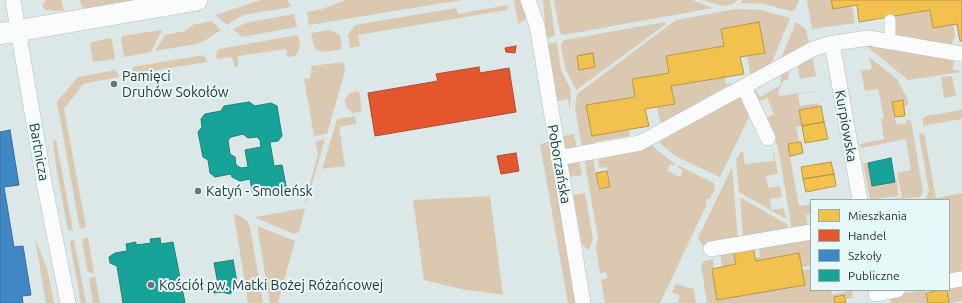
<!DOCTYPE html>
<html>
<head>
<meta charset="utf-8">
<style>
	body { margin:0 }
	#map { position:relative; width:962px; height:303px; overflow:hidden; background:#dce7e8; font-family:Ubuntu,sans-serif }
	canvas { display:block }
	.legend { position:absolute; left:810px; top:199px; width:140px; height:92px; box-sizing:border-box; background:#e6f9f9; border:1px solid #9cabab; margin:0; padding:5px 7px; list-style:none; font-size:12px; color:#2e3636 }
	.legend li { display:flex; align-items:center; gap:8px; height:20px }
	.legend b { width:20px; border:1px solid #9cabab }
</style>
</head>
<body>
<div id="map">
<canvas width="962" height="303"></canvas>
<ul class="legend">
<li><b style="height:11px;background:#f2c14e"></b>Mieszkania</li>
<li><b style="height:11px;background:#e4572e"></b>Handel</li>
<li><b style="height:11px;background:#3f88c5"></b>Szkoły</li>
<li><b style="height:11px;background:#17a398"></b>Publiczne</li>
</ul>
</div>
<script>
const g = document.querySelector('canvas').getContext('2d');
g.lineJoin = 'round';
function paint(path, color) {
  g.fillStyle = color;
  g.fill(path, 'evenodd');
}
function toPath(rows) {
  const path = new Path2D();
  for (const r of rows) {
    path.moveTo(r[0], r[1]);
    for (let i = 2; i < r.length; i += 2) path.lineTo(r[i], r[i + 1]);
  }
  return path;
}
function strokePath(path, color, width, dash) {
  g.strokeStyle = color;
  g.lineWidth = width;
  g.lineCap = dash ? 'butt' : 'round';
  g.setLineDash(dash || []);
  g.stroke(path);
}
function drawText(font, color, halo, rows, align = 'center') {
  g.font = font + ' Ubuntu,sans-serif';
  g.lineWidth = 4;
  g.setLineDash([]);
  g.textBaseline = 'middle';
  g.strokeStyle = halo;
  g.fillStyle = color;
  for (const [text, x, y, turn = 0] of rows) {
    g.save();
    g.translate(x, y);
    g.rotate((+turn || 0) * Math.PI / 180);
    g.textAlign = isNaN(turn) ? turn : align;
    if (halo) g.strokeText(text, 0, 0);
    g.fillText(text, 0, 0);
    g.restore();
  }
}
const green = toPath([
	[46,0,61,0,64,11,45,10,42,6],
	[80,0,136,0,86,9,82,7],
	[261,0,287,0,292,7,243,15,227,25,215,15],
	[346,0,462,0,309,25,307,12,322,9],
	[514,0,523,0,527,17,523,22,518,23],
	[543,0,550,0,555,36,546,38],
	[554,0,692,0,713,8,563,35,560,33],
	[702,0,738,0,733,4,722,6],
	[743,0,799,0,795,10,791,11,764,4,740,3],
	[807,0,831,0,833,9,852,6,855,23,812,29],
	[508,5,507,10,358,35,360,46,350,48,348,35,355,25,456,8,458,14],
	[735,9,761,10,790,18,770,67,751,75,750,74,747,56,765,53,759,22,721,29,724,46,666,56,669,73,632,79,635,97,587,105,592,136,629,130,630,136,596,142,596,146,582,148,575,108,577,94,676,20],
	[930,10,953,25,955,36,951,45,896,36,893,16],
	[294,14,297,27,242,37,233,29,246,23],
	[211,21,221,30,204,41,197,44,155,51,165,35,185,31,193,25],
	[665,22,666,24,576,90,565,68,561,45,564,40],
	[796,22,806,29,809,43,779,63],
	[162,30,151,52,124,57,121,39,122,36],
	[330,30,340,35,342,49,325,52,317,50,314,46,311,33],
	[298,35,300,46,297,54,294,56,287,57,286,49,238,56,238,66,236,67,234,66,232,57,217,59,216,52,219,49],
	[110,38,112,40,115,59,93,62,90,44,92,42],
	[557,42,561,70,571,90,570,110,568,99,557,101,547,44],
	[864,44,954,58,953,69,962,72,908,80],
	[204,55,207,62,132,74,133,67],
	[812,56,816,76,800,79,797,64],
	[869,57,897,79,908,100,908,105,904,106,903,100,892,103,896,124,907,123,906,120,911,120,923,192,920,197,886,200,902,197,897,173,911,170,906,139,861,148,860,144,884,139,881,119,884,118,878,89,865,91,861,71,872,69],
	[343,62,345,71,327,134,314,136,304,79,310,78,312,66],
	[789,68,788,80,783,81,778,93,779,96,828,89,798,94,800,106,818,103,819,106,799,110,802,126,796,127,799,142,788,144,790,156,803,154,790,157,799,206,811,204,811,214,806,215,808,228,792,230,778,147,765,119,774,114,767,98,757,102,754,94,755,89,760,97,781,85,781,73],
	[116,70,119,77,83,84,64,109,86,227,80,229,57,102,78,77],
	[952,76,956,96,944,98,941,77],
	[725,77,726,84,733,83,694,104,696,107,663,124,660,122,657,107,675,104,671,86],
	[359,91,362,111,353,113,346,107,345,99,350,93],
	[739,96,744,100,750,115,720,177,675,156,660,143,661,138],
	[962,110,962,119,923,126,923,118,926,116],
	[355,116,356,124,339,127,345,166,322,169,337,119],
	[924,133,936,198,962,193,962,275,949,277,949,200,925,200,929,191,919,134],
	[574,134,577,149,565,150,563,136],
	[325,139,307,201,305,202,318,154,315,142],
	[56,140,73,231,68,230,56,166,53,141],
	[549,142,577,303,568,303,540,144],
	[651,145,675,164,674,166,670,164,667,171,680,177,683,170,678,168,679,166,714,183,715,188,710,199,707,199,705,203,707,204,660,303,605,303,601,280,607,278,606,272,600,273,596,248,598,238,584,158,593,157,598,190,610,188,607,167,599,168,598,156],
	[773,149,778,174,766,176,768,188,780,186,782,197,770,199,772,210,784,208,786,219,739,192,736,159,741,152,743,152,745,164,774,161],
	[579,159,582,175,570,177,567,163],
	[863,163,868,163,872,186,897,181,898,196,870,200],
	[732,167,738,239,702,245,698,238],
	[585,193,593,239,589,250,582,245,573,195],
	[490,196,503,295,461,289,424,280,413,200],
	[741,198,787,224,788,231,743,237,740,199],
	[305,208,299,232,294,234,254,217],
	[237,214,247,221,250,227,263,303,248,303,234,215],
	[257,226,295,241,278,303,270,303],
	[811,237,811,265,802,267,799,254,756,261,755,258,760,257,759,246],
	[88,238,94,273,91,273,87,271,82,239],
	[35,239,47,268,54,303,46,303],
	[71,240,74,240,86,303,81,303,70,243],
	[733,250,736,264,722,267,720,252],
	[713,259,714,268,712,269,718,300,805,284,802,270,811,269,811,290,831,290,832,295,845,292,845,290,852,290,853,298,845,299,844,295,834,297,835,303,707,303,701,266,704,261],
	[95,276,100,303,93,303,89,279],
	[962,283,962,301,949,303,947,290,949,290,949,286],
	[676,284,694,289,696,303,677,303,680,296,672,292],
	[924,290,926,293,928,303,891,303,889,296]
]);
const homes = toPath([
	[831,0,962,0,962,41,960,41,957,24,933,28,930,10,859,22,857,5,833,9,831,0],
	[759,22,765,53,740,57,744,74,671,86,675,104,645,109,649,126,592,136,586,105,635,97,632,79,669,73,666,56,724,46,721,29,759,22],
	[593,53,595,67,579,70,577,56,593,53],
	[903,100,905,116,895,117,892,102,903,100],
	[821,106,824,122,802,126,799,110,821,106],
	[824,122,828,139,805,143,802,126,824,122],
	[799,142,801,142,803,153,790,156,788,144,799,142],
	[831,162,834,174,803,179,801,167,831,162],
	[607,171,610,187,599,189,596,173,607,171],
	[834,174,836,186,806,192,803,179,834,174],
	[753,247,756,261,799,253,805,285,717,300,712,269,736,264,733,250,753,247],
	[940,290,947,290,949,303,928,303,926,293,940,290],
	[844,295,846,303,835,303,834,297,844,295]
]);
const shops = toPath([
	[516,46,515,53,506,52,505,48,516,46],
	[479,67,480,73,509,68,516,112,375,136,368,93,438,81,436,74,479,67],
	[516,153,519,171,501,174,497,156,516,153]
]);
const schools = toPath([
	[10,130,19,185,4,187,14,247,23,246,31,295,22,296,23,303,0,303,0,132,10,130]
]);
const public = toPath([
	[249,102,255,106,271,103,277,106,282,136,278,141,270,142,274,166,282,165,287,191,253,196,250,179,240,181,232,177,231,174,215,177,210,173,208,160,203,157,198,132,202,127,201,119,205,114,221,111,224,106,249,102],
	[243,134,248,138,257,137,260,140,261,147,245,150,248,167,241,168,236,165,235,157,230,154,228,140,231,137,243,134],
	[891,158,895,182,872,186,868,163,891,158],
	[160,238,161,244,173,242,185,303,123,303,117,266,110,263,109,257,115,253,127,251,126,244,136,242,136,245,151,243,150,239,160,238],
	[233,260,237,282,234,283,234,290,230,294,222,292,214,293,213,285,218,284,214,263,233,260]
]);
const pedestrian = toPath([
	[890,20,890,42]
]);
const minor = toPath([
	[13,0,44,182,68,303],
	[528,0,537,25,583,303],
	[832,43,860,200],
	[744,87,768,138],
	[558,158,640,143,813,49,828,44,868,38,962,54],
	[711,249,811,232],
	[949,281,962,279],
	[876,294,897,290]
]);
const secondary = toPath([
	[0,34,197,0]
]);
const markers = [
	[114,84,4,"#6b7474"],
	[198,191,4,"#6b7474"],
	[151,285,4,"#6b7474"]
];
const poiNames = [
	["Pamięci",122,76],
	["Druhów Sokołów",122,92],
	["Katyń - Smoleńsk",206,191],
	["Kościół pw. Matki Bożej Różańcowej",159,285]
];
const streetNames = [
	["Kurpiowska",846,126,80],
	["Bartnicza",39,152,80],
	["Poborzańska",559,164,80]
];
paint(green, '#dac9b0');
paint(homes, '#f2c14e');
strokePath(homes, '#b79747', 1);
paint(shops, '#e4572e');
strokePath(shops, '#ad4d30', 1);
paint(schools, '#3f88c5');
strokePath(schools, '#3a6f9a', 1);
paint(public, '#17a398');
strokePath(public, '#1e827b', 1);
strokePath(pedestrian, '#b7bfbf', 12);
strokePath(minor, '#b7bfbf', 16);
strokePath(secondary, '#b7bfbf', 22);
strokePath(pedestrian, '#fafbfc', 11);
strokePath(minor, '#fafbfc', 15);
strokePath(secondary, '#fafbfc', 21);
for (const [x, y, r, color] of markers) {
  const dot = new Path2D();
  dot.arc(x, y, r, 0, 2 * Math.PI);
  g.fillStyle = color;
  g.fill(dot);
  strokePath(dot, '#e6f9f9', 1.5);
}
drawText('14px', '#2e3636', '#e6f9f9', poiNames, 'left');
drawText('14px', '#2e3636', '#e6f9f9', streetNames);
</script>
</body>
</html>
